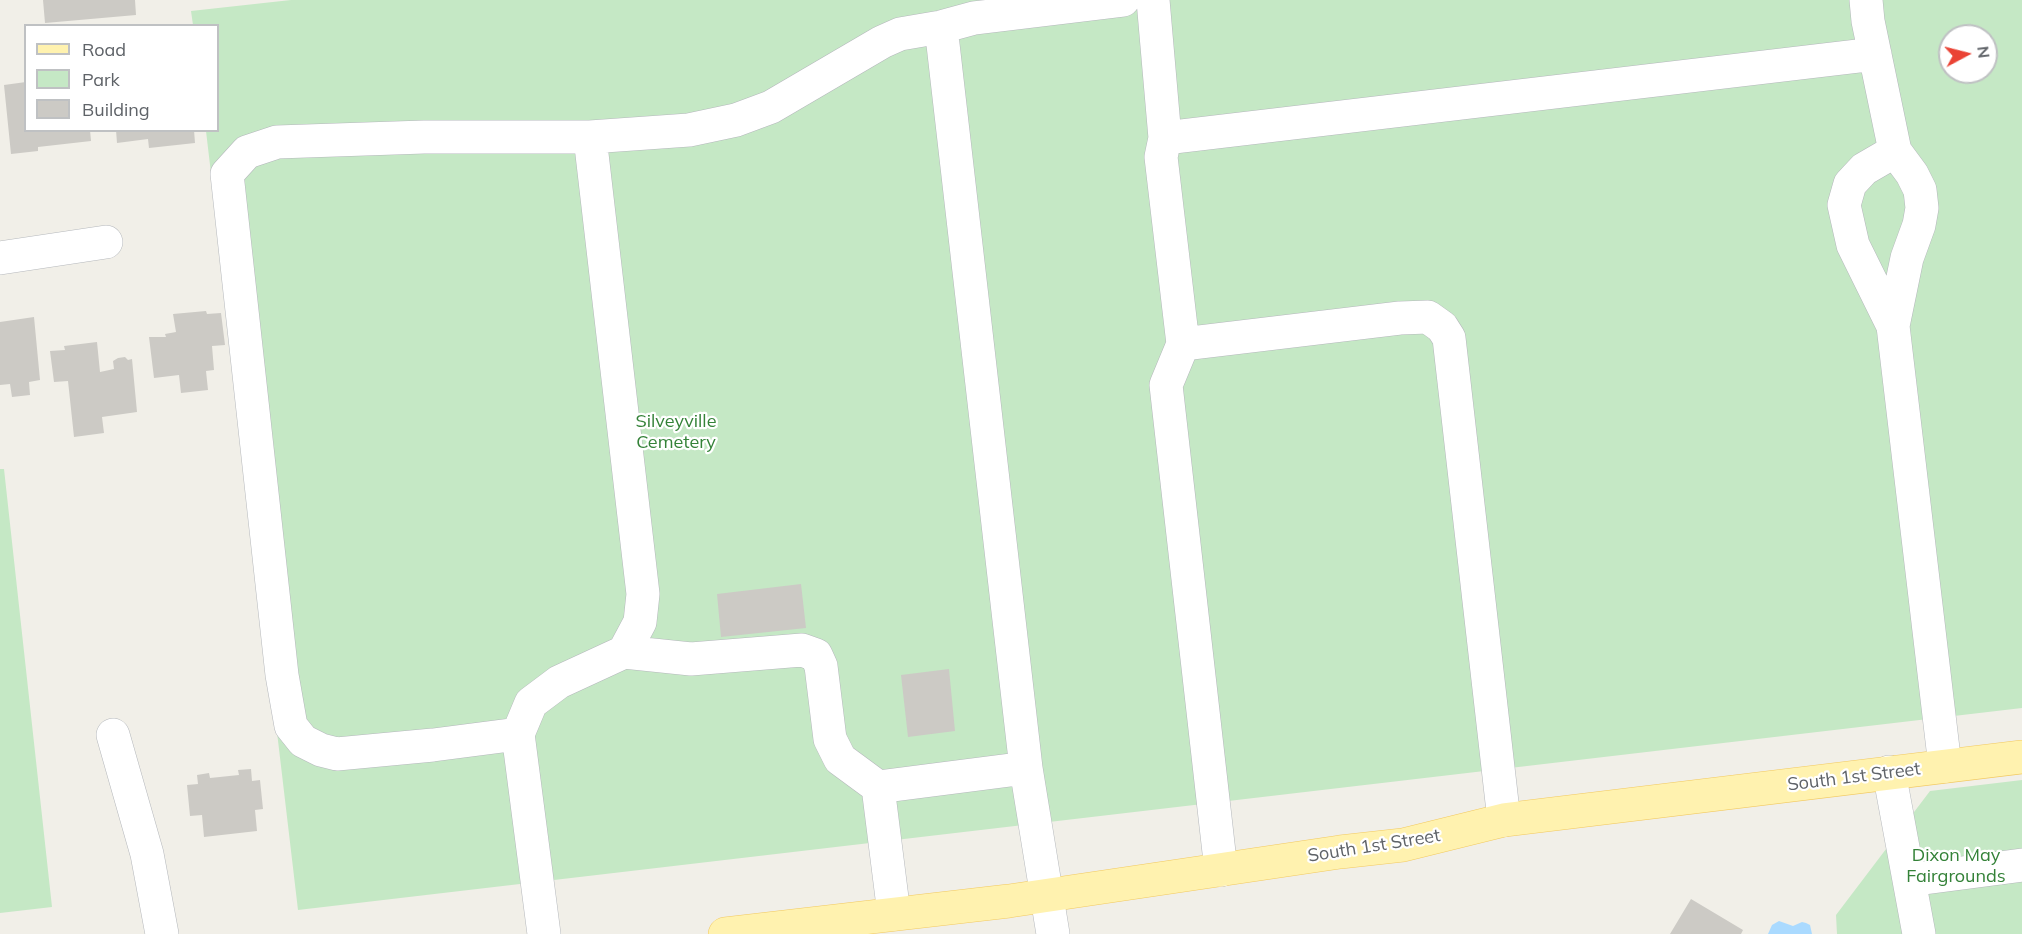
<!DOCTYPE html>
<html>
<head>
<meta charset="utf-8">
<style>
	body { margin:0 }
	#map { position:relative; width:2022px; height:934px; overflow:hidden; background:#f1efe8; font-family:Mulish,sans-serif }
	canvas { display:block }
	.legend { position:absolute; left:24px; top:24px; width:195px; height:108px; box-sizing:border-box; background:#fff; border:2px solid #bfc1c3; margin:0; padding:8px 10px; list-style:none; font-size:18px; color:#5f6368 }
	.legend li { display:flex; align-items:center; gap:12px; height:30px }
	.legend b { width:30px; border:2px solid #bfc1c3 }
	.north { position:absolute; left:1938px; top:24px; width:60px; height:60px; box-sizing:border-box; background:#fff; border:2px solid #bfc1c3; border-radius:50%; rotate:83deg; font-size:16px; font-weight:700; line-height:24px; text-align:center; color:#5f6368 }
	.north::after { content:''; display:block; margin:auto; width:21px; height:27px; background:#ea4335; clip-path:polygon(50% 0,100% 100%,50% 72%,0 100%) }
</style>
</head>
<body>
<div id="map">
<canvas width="2022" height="934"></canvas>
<ul class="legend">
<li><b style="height:8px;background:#fff2af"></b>Road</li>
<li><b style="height:16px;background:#c5e8c5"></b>Park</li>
<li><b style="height:16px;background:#cccac5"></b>Building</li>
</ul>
<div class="north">N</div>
</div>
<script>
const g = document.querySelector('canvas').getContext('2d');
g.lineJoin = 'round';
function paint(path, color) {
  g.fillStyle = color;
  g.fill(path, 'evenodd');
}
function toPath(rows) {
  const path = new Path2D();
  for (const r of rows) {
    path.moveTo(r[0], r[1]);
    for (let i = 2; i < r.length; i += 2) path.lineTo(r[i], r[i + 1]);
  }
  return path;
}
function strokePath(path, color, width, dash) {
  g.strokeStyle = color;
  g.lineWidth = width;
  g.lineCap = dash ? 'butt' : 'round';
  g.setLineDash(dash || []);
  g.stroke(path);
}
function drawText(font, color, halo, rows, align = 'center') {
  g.font = font + ' Mulish,sans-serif';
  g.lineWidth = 4.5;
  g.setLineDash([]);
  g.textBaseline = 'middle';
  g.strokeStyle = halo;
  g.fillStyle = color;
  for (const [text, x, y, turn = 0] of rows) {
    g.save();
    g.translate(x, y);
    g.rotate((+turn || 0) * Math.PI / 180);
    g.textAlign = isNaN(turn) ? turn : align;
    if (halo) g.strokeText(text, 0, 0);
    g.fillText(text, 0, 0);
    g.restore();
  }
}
const green = toPath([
	[291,0,2022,0,2022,708,298,910,206,131,218,130,218,26,193,25,191,11],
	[1950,36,1986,36,1986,72,1950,72],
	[0,469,4,469,52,907,0,913],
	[2022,780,2022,934,1837,934,1836,915,1930,791]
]);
const water = toPath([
	[1779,921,1793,926,1802,922,1806,923,1810,925,1812,934,1768,934,1772,925]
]);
const building = toPath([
	[43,0,135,0,136,15,45,23],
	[26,82,26,130,90,130,91,141,38,147,38,151,11,154,4,85],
	[116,130,194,130,195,143,149,148,148,139,117,143],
	[206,311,207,314,221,313,225,345,212,346,214,370,206,371,208,390,181,393,179,375,154,378,149,337,166,337,165,334,176,332,173,314],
	[34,317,40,380,29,382,30,395,12,397,10,384,0,385,0,322],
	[97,342,100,372,114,369,113,361,118,358,125,357,128,360,132,359,137,412,102,417,104,433,74,437,68,381,54,382,50,351,65,350,64,346],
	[801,584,806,628,721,637,717,594],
	[949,669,955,731,908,737,901,675],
	[251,769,252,781,260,780,263,809,255,810,257,831,204,837,202,815,190,816,187,785,198,784,197,775,209,773,210,778,239,775,238,770],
	[1691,899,1743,930,1741,934,1670,934]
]);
const minor = toPath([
	[1153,0,1165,138,1161,157,1183,344,1166,385,1221,870],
	[1866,0,1868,21,1895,151,1912,174,1920,190,1922,208,1919,225,1907,258,1893,326,1853,245,1844,205,1850,184,1864,169,1895,151],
	[941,27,1026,768,1053,934],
	[1165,138,1875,54],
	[0,258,106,242],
	[1893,326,1945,766],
	[1183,344,1400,318,1428,317,1442,327,1449,338,1504,820],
	[624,652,691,659,802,650,816,655,821,666,830,739,840,759,878,787,1026,768],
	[518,734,433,745,337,754,321,750,303,741,291,726,282,675,227,174,247,152,277,142,424,137,590,137,689,130,736,120,771,107,882,42,900,34,941,27,974,18,1123,0],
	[113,735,147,854,162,934],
	[1889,772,1919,934],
	[878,787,894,914],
	[1909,880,2022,865],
	[544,934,518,734,531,703,559,682,624,652,640,622,643,594,590,137]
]);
const major = toPath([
	[725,934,1009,901,1340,852,1403,845,1504,820,2022,757]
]);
const parkNames = [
	["Silveyville",676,422],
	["Cemetery",676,443],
	["Dixon May",1956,856],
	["Fairgrounds",1956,877]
];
const streetNames = [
	["South 1st Street",1854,777,-7],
	["South 1st Street",1374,846,-9]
];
paint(green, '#c5e8c5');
paint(water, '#aadaff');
paint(building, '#cccac5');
strokePath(minor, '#b5b8bc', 34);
strokePath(major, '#f2c960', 34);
strokePath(minor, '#fff', 33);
strokePath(major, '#fff2af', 33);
drawText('18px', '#348238', '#fff', parkNames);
drawText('18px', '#5f6368', '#fff', streetNames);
</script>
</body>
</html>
